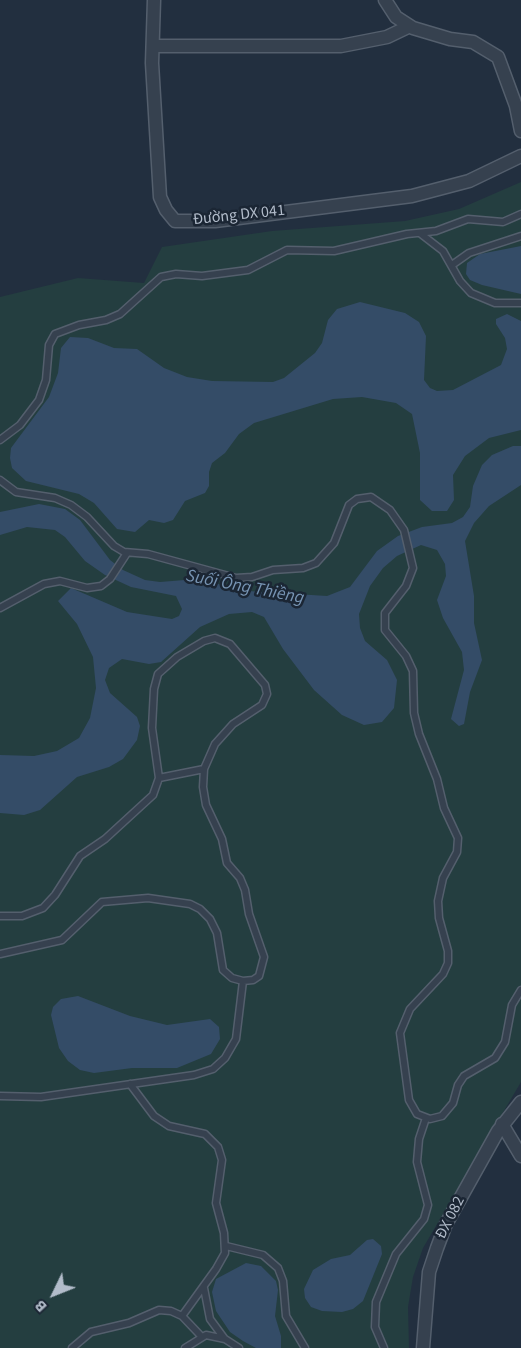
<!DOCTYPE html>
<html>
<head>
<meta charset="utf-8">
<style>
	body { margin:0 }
	#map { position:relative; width:521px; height:1348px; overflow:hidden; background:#222f3f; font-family:"Source Sans 3",sans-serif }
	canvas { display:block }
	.north { position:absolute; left:24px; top:1264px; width:60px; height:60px; -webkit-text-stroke:4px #1b2634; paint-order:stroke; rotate:227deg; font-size:16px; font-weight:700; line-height:24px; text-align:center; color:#b2bcca }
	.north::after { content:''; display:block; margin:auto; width:21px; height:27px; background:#b2bcca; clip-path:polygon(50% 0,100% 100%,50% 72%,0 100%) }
</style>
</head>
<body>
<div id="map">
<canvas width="521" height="1348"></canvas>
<div class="north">B</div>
</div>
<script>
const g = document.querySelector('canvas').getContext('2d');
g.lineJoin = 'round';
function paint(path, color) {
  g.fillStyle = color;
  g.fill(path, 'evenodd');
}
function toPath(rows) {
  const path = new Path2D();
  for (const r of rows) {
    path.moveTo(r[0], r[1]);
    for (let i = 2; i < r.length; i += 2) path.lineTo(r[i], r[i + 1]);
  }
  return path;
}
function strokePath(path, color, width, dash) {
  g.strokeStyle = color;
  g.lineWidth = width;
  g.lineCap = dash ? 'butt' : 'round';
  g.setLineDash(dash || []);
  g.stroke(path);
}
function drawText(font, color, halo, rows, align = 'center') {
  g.font = font + ' "Source Sans 3",sans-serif';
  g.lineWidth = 5;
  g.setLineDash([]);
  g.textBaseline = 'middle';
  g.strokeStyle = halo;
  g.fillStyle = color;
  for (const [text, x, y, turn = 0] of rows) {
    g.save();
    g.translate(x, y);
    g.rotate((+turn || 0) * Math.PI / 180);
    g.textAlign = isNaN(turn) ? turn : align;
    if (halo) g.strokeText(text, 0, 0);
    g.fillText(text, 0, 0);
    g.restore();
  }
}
const green = toPath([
	[521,182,521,1082,423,1248,413,1277,408,1307,409,1348,0,1348,0,297,78,278,144,283,162,247,272,231,405,221,459,209]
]);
const water = toPath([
	[521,246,521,294,482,285,470,280,466,274,467,263,480,254],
	[360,302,405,313,419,322,426,336,424,380,430,388,437,391,453,390,501,365,507,349,505,338,496,324,496,319,507,314,521,321,521,430,489,438,465,456,453,475,454,500,447,511,432,511,420,500,420,453,412,414,396,403,362,397,333,399,254,423,239,434,225,453,212,463,209,472,209,486,205,493,185,501,173,520,164,523,149,520,135,532,117,529,94,503,79,494,26,481,12,468,10,458,11,448,49,397,58,373,61,348,70,337,88,338,114,348,137,349,164,368,187,377,212,381,273,382,284,378,315,353,322,343,328,320,337,309],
	[513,446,521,446,521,485,489,506,474,523,465,541,474,596,474,623,482,660,470,692,464,724,459,726,451,719,464,670,462,652,443,618,437,600,446,576,445,564,437,550,421,545,397,556,383,568,370,586,359,614,360,628,365,641,387,660,397,680,394,708,382,722,364,725,342,715,314,690,283,649,264,617,252,612,229,614,200,627,161,662,149,664,122,659,109,668,105,680,110,693,137,717,140,726,137,740,123,759,109,767,77,777,40,810,24,815,0,813,0,755,34,756,57,751,79,738,90,718,96,688,93,657,77,624,58,601,71,588,127,612,172,619,179,616,182,609,176,596,131,587,105,575,85,561,65,537,55,530,27,527,0,535,0,512,39,504,65,509,80,520,110,560,123,570,145,580,160,582,197,579,248,591,327,596,350,587,377,551,398,536,422,527,452,523,463,517,470,507,473,486,482,465,492,455],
	[78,996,130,1016,167,1025,210,1019,219,1027,220,1039,211,1054,177,1068,132,1068,94,1073,80,1070,68,1061,59,1048,51,1015,53,1007,61,999],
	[373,1239,381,1246,382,1254,363,1301,353,1309,342,1312,322,1311,311,1307,305,1298,304,1289,313,1270,331,1259,350,1255,367,1240],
	[246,1263,261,1266,276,1281,278,1290,275,1316,281,1336,281,1348,256,1348,243,1341,230,1332,216,1311,212,1292,216,1279]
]);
const lane = toPath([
	[421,234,443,251,460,281,471,293,495,303,521,303],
	[452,265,469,253,521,236],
	[0,440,20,425,39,400,46,380,49,345,55,334,79,325,106,320,120,314,161,277,176,274,202,276,248,270,287,250,334,251,407,234,436,231,468,219,503,222,521,214],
	[0,480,16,492,55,498,71,505,87,517,114,546,124,552,148,554,236,578,252,577,273,570,303,568,316,563,334,543,349,505,357,499,371,497,390,510,404,530,413,568,406,586,385,613,385,630,406,656,413,671,414,713,419,734,437,779,444,808,458,838,457,852,443,878,438,901,439,918,448,951,448,963,443,974,410,1009,400,1033,409,1100,417,1114,430,1119,442,1116,453,1103,458,1085,464,1076,495,1058,505,1042,512,1005,521,990],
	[0,608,44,584,60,581,87,588,101,586,110,579,127,553],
	[159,778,204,769],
	[0,916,22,916,43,908,55,895,80,856,105,839,153,795,159,778,152,728,154,689,158,674,177,657,204,641,215,638,230,644,265,685,267,694,262,705,233,724,215,744,204,769,203,787,206,805,222,839,227,863,240,878,245,890,249,914,264,957,259,976,253,980,243,981,232,978,223,970,217,933,210,919,200,909,190,904,148,898,102,902,62,940,0,954],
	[130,1084,154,1116,169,1126,205,1134,218,1147,222,1160,216,1203,224,1233,225,1253,216,1269,182,1316],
	[0,1096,41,1097,194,1075,213,1069,225,1058,236,1039,243,981],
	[226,1246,263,1255,278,1268,283,1281,286,1316,305,1348],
	[204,1288,210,1319,224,1338],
	[72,1348,91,1332,129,1323,159,1310,171,1311,182,1316,201,1336],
	[185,1348,206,1335,225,1339,239,1348],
	[384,1348,375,1327,376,1302,396,1254,424,1219,428,1205,417,1162,419,1139,426,1118]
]);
const street = toPath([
	[154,0,152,63,160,197,166,210,175,221,215,221,412,196,469,181,521,156],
	[385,0,396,17,413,28,450,39,473,42,498,57,516,106,521,131],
	[153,46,341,46,387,37,410,26],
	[502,1124,521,1156],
	[423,1348,429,1272,437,1248,446,1224,498,1131,521,1102]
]);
const streetNames = [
	["Đường DX 041",239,216,-6],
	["ĐX 082",451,1218,-63]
];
const waterNames = [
	["Suối Ông Thiềng",245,588,11]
];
paint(green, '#243e40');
paint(water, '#344c67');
strokePath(lane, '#545f6d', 9);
strokePath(street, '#545f6d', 15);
strokePath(lane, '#36414f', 6);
strokePath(street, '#36414f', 12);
drawText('16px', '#b2bcca', '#1b2634', streetNames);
drawText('italic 18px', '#7794b3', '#1b2634', waterNames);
</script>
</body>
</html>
